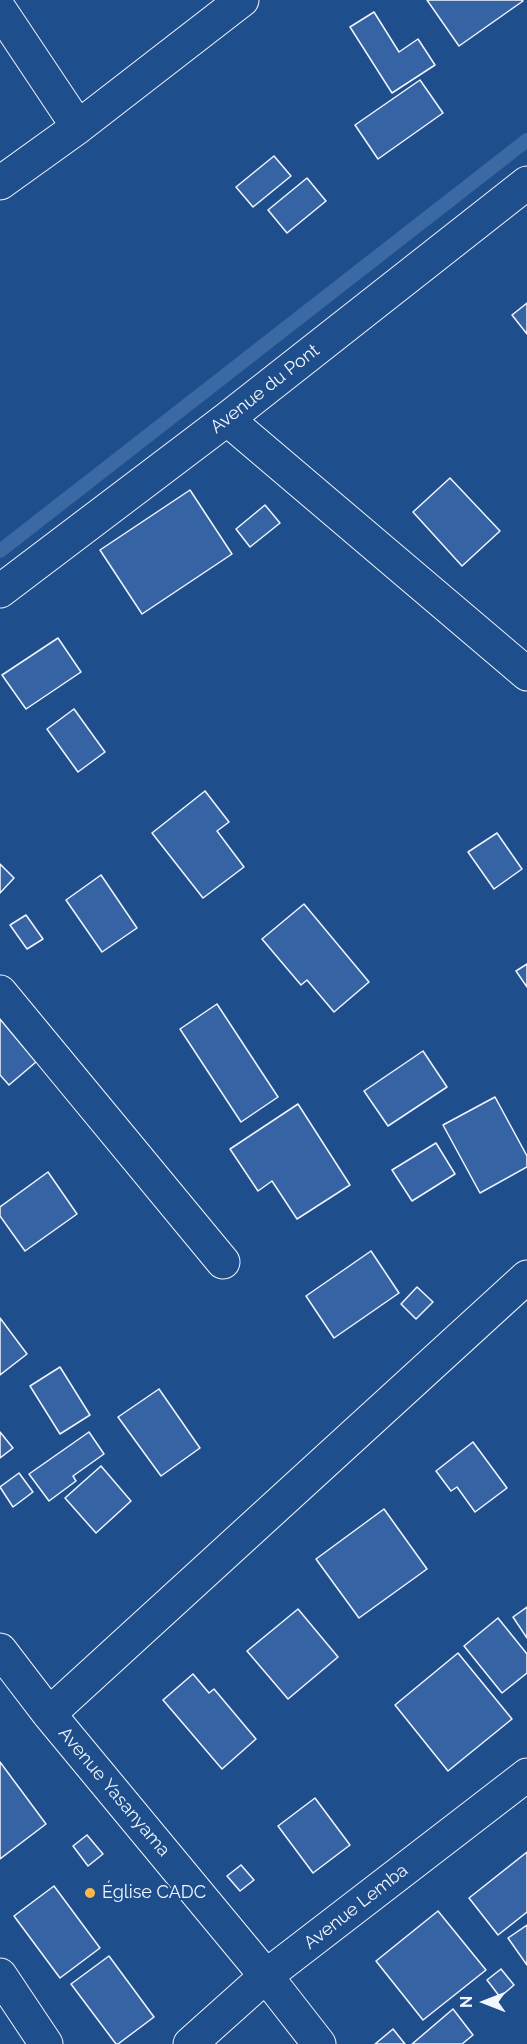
<!DOCTYPE html>
<html>
<head>
<meta charset="utf-8">
<style>
	body { margin:0 }
	#map { position:relative; width:527px; height:2044px; overflow:hidden; background:#1f4e8c; font-family:Raleway,sans-serif }
	canvas { display:block }
	.north { position:absolute; left:455px; top:1972px; width:60px; height:60px; -webkit-text-stroke:4px #1f4e8c; paint-order:stroke; rotate:270deg; font-size:16px; font-weight:700; line-height:24px; text-align:center; color:#f2f6ff }
	.north::after { content:''; display:block; margin:auto; width:21px; height:27px; background:#f2f6ff; clip-path:polygon(50% 0,100% 100%,50% 72%,0 100%) }
</style>
</head>
<body>
<div id="map">
<canvas width="527" height="2044"></canvas>
<div class="north">N</div>
</div>
<script>
const g = document.querySelector('canvas').getContext('2d');
g.lineJoin = 'round';
function toPath(rows) {
  const path = new Path2D();
  for (const r of rows) {
    path.moveTo(r[0], r[1]);
    for (let i = 2; i < r.length; i += 2) path.lineTo(r[i], r[i + 1]);
  }
  return path;
}
function strokePath(path, color, width, dash) {
  g.strokeStyle = color;
  g.lineWidth = width;
  g.lineCap = dash ? 'butt' : 'round';
  g.setLineDash(dash || []);
  g.stroke(path);
}
function paint(path, color) {
  g.fillStyle = color;
  g.fill(path, 'evenodd');
}
function drawText(font, color, halo, rows, align = 'center') {
  g.font = font + ' Raleway,sans-serif';
  g.lineWidth = 4.5;
  g.setLineDash([]);
  g.textBaseline = 'middle';
  g.strokeStyle = halo;
  g.fillStyle = color;
  for (const [text, x, y, turn = 0] of rows) {
    g.save();
    g.translate(x, y);
    g.rotate((+turn || 0) * Math.PI / 180);
    g.textAlign = isNaN(turn) ? turn : align;
    if (halo) g.strokeText(text, 0, 0);
    g.fillText(text, 0, 0);
    g.restore();
  }
}
const stream = toPath([
	[0,551,527,140]
]);
const building = toPath([
	[427,0,522,0,523,1,459,46,427,0],
	[374,12,399,52,418,39,435,65,392,93,350,27,374,12],
	[420,80,443,113,378,159,355,125,420,80],
	[274,156,291,176,253,207,236,187,274,156],
	[307,178,326,201,287,233,268,210,307,178],
	[527,303,527,334,512,315,527,303],
	[450,478,500,531,462,566,413,512,450,478],
	[190,490,232,554,142,614,100,550,190,490],
	[265,505,280,523,250,547,236,529,265,505],
	[58,638,81,672,26,709,2,675,58,638],
	[74,709,105,752,78,772,47,729,74,709],
	[205,791,229,822,217,831,244,867,203,898,152,833,205,791],
	[497,833,522,869,494,889,468,852,497,833],
	[0,864,14,878,0,893,0,864],
	[101,875,137,928,102,952,66,900,101,875],
	[304,904,369,982,334,1012,307,980,301,985,262,939,304,904],
	[26,915,43,939,27,949,10,925,26,915],
	[527,964,527,987,516,971,527,964],
	[217,1004,278,1097,241,1122,180,1029,217,1004],
	[0,1019,36,1062,9,1085,0,1075,0,1019],
	[423,1051,447,1087,388,1126,364,1091,423,1051],
	[495,1097,527,1156,527,1167,480,1193,443,1125,495,1097],
	[298,1104,350,1185,297,1219,272,1181,258,1191,230,1149,298,1104],
	[436,1143,455,1174,412,1201,392,1170,436,1143],
	[48,1172,77,1214,25,1251,0,1216,0,1207,48,1172],
	[371,1251,399,1293,334,1338,306,1296,371,1251],
	[417,1287,433,1302,416,1319,401,1304,417,1287],
	[0,1318,27,1354,0,1375,0,1318],
	[60,1367,90,1415,60,1434,30,1386,60,1367],
	[159,1389,200,1448,161,1476,118,1417,159,1389],
	[0,1432,13,1448,0,1458,0,1432],
	[89,1432,104,1454,73,1476,76,1481,49,1501,29,1474,89,1432],
	[473,1442,507,1488,475,1512,457,1487,451,1491,436,1471,473,1442],
	[101,1466,131,1501,96,1533,65,1498,101,1466],
	[19,1473,33,1492,13,1507,0,1487,19,1473],
	[384,1509,427,1569,359,1618,316,1559,384,1509],
	[527,1607,527,1638,513,1617,527,1607],
	[298,1609,338,1657,288,1699,247,1651,298,1609],
	[498,1618,527,1654,527,1673,502,1693,464,1646,498,1618],
	[458,1653,512,1719,448,1771,395,1705,458,1653],
	[193,1674,209,1693,214,1689,256,1739,222,1769,163,1700,193,1674],
	[0,1762,46,1824,0,1859,0,1762],
	[315,1798,350,1845,313,1873,278,1826,315,1798],
	[87,1835,103,1854,88,1866,73,1846,87,1835],
	[527,1852,527,1912,498,1935,469,1898,527,1852],
	[241,1865,254,1880,240,1891,227,1876,241,1865],
	[54,1886,100,1948,60,1978,14,1916,54,1886],
	[438,1911,486,1970,423,2020,376,1961,438,1911],
	[527,1925,527,1965,508,1938,527,1925],
	[109,1956,154,2017,118,2044,116,2044,71,1984,109,1956],
	[501,1969,514,1985,500,1997,487,1980,501,1969],
	[453,2009,473,2035,462,2044,412,2044,453,2009],
	[393,2029,405,2044,375,2044,393,2029]
]);
const minor = toPath([
	[0,10,78,127],
	[0,183,78,127,242,0],
	[227,419,527,674],
	[0,591,227,419,527,183],
	[0,992,223,1262],
	[0,1650,49,1714,266,1976,319,2044],
	[49,1714,527,1277],
	[0,1975,46,2044],
	[190,2044,266,1976,527,1775]
]);
const markers = [
	[90,1893,6,"#ffb74d"]
];
const streetNames = [
	["Avenue du Pont",265,389,-38],
	["Avenue Yasanyama",114,1792,50],
	["Avenue Lemba",356,1907,-38]
];
const poiNames = [
	["Église CADC",102,1893]
];
strokePath(stream, '#3b69a3', 14);
paint(building, '#3563a3');
strokePath(building, '#f2f6ff', 1.5);
strokePath(minor, '#f2f6ff', 35);
strokePath(minor, '#1f4e8c', 33);
for (const [x, y, r, color] of markers) {
  const dot = new Path2D();
  dot.arc(x, y, r, 0, 2 * Math.PI);
  g.fillStyle = color;
  g.fill(dot);
  strokePath(dot, '#1f4e8c', 2);
}
drawText('18px', '#f2f6ff', '#1f4e8c', streetNames);
drawText('18px', '#f2f6ff', '#1f4e8c', poiNames, 'left');
</script>
</body>
</html>
